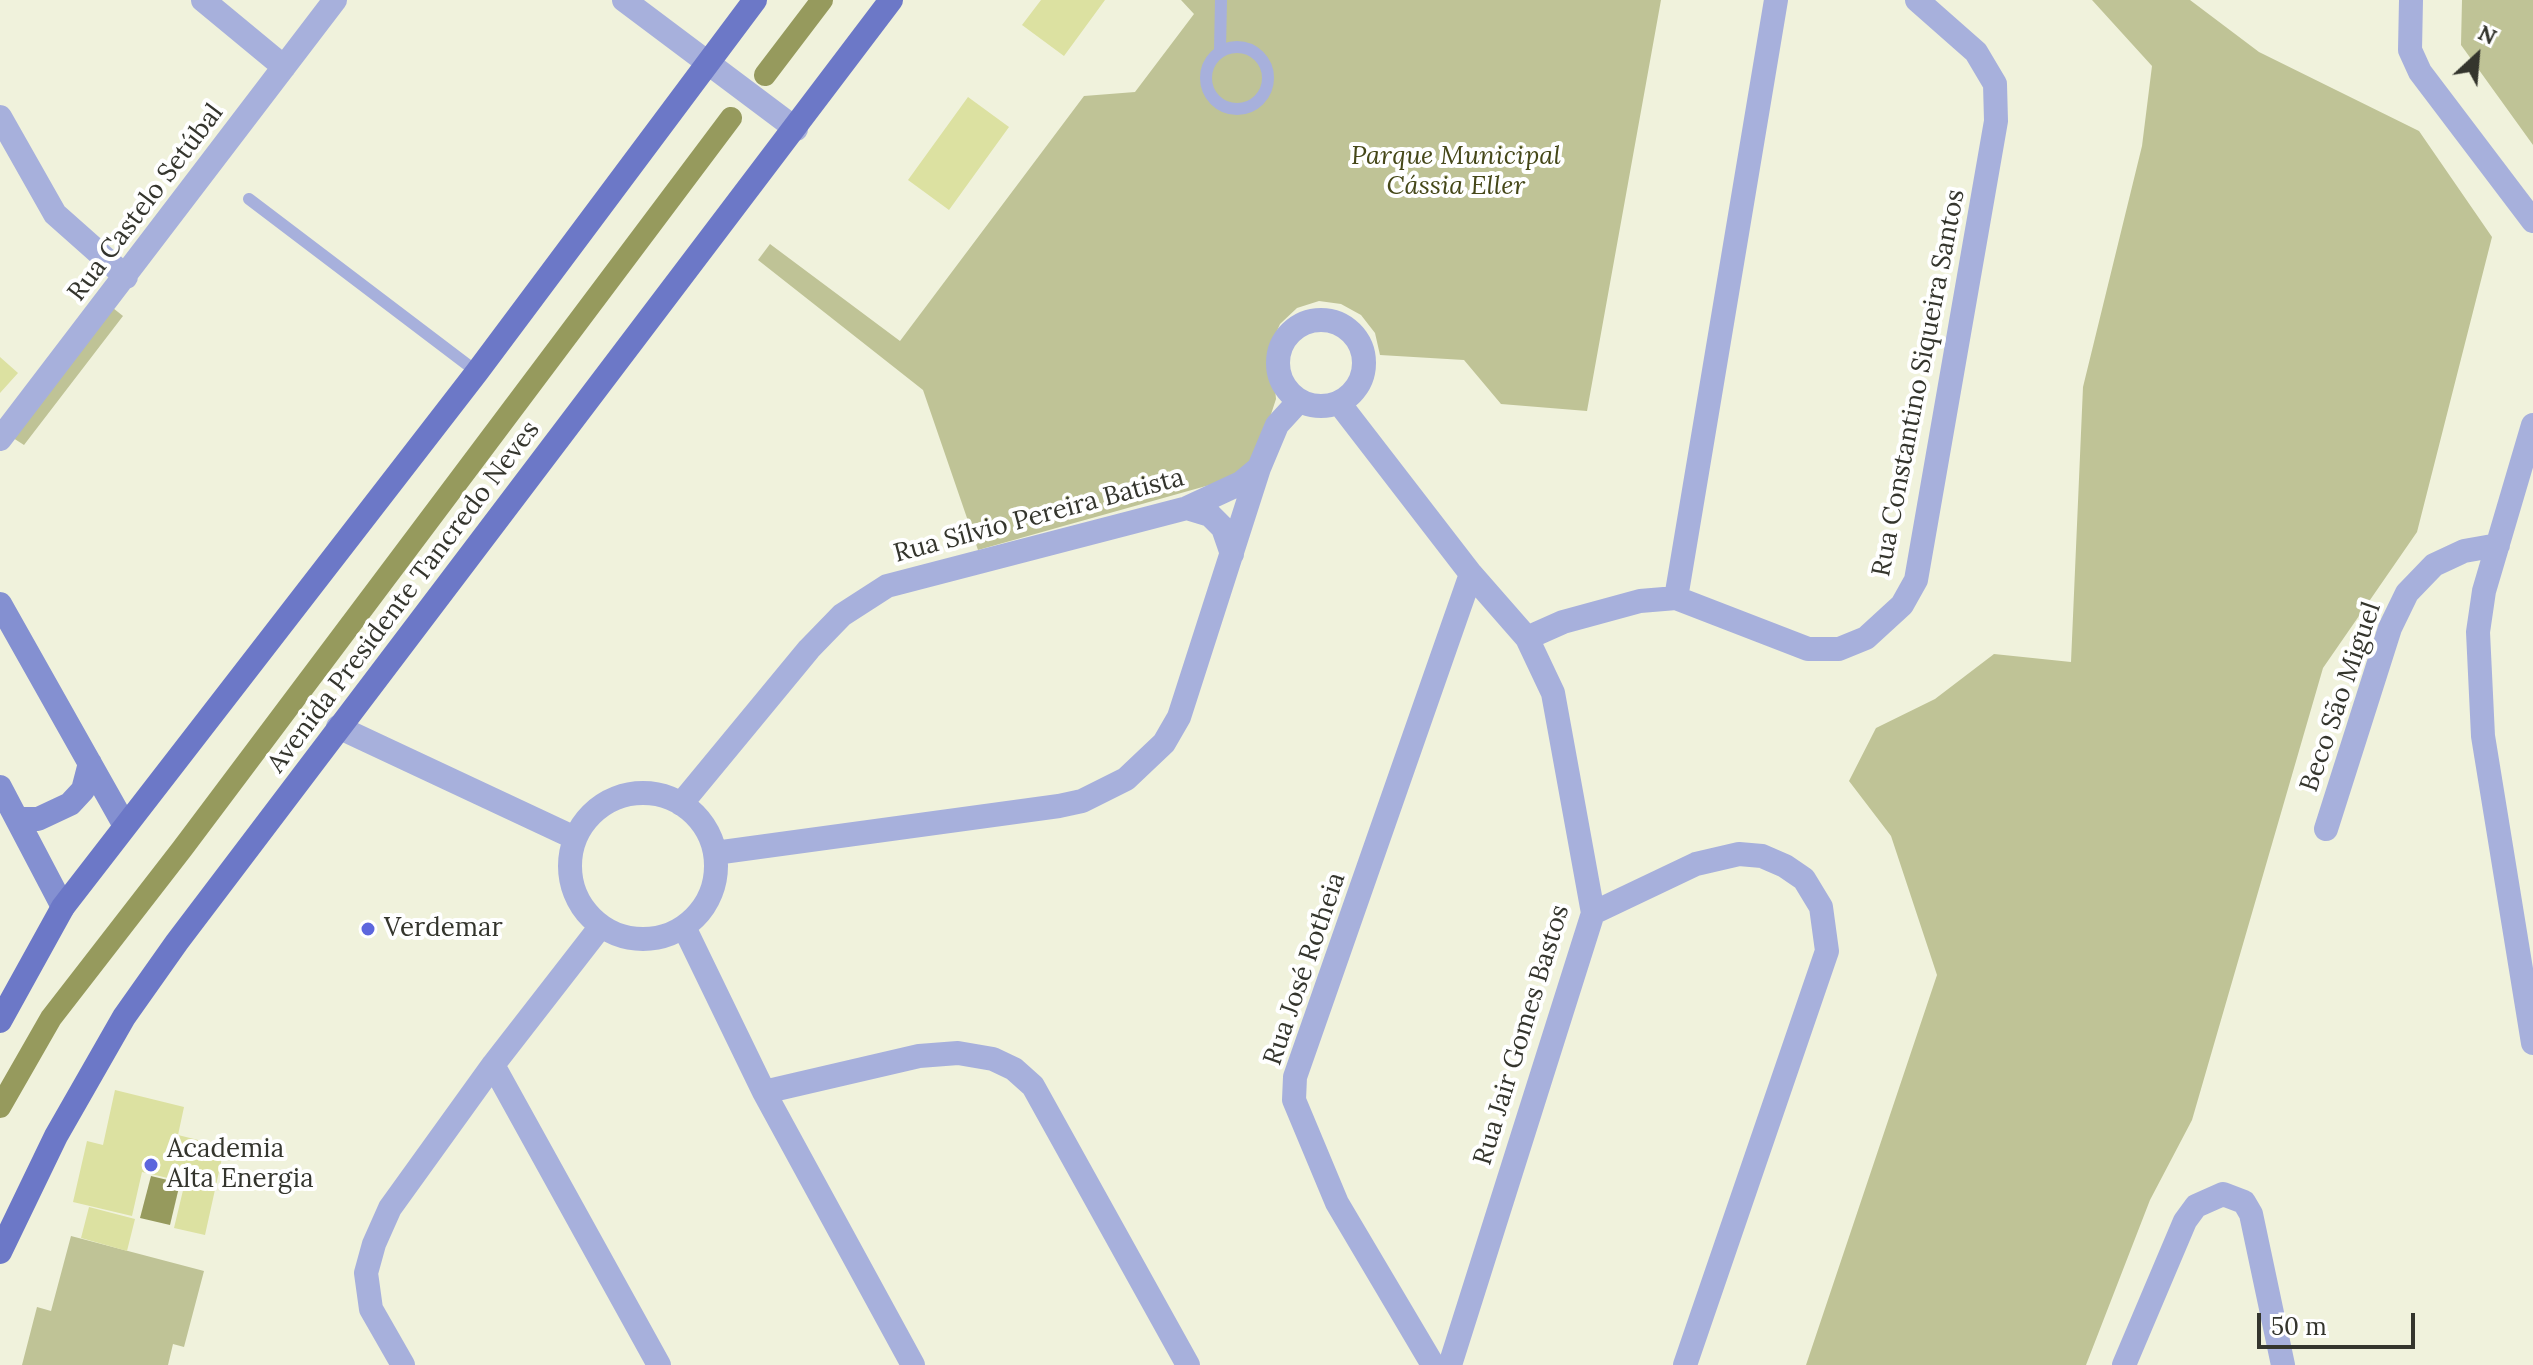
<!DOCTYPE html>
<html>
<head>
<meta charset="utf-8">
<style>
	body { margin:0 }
	#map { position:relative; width:2533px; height:1365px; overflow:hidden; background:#f0f2dc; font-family:Lora,serif }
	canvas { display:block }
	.north { position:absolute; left:2437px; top:16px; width:80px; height:80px; -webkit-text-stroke:6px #fff; paint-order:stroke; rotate:26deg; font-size:22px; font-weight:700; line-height:32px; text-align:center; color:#34352d }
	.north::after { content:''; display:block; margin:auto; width:28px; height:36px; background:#34352d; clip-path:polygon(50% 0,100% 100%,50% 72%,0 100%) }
	.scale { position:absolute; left:2257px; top:1313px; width:158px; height:36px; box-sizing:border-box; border:4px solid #34352d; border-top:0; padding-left:10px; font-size:24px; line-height:28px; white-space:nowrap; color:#34352d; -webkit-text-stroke:6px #fff; paint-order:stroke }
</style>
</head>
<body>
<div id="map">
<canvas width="2533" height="1365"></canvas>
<div class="north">N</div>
<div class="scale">50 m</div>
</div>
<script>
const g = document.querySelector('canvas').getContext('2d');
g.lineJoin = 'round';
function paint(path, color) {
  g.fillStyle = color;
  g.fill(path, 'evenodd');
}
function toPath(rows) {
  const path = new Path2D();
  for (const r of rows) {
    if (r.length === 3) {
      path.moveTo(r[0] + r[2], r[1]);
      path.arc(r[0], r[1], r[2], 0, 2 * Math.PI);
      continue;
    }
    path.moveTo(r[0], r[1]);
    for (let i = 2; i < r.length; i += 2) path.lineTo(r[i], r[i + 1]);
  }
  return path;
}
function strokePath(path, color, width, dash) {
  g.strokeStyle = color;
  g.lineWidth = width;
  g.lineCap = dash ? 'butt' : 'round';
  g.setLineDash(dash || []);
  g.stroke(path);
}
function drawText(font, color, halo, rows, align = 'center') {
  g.font = font + ' Lora,serif';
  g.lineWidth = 8;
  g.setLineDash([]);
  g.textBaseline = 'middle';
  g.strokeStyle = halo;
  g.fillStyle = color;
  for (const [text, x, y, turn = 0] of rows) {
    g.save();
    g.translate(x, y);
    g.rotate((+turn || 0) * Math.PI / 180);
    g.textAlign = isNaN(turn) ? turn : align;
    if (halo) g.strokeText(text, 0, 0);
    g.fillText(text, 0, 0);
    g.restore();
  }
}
const green = toPath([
	[1181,0,1661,0,1587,411,1501,404,1464,360,1380,355,1375,333,1361,315,1341,304,1319,301,1297,308,1280,324,1271,344,1276,399,1256,460,1231,479,978,550,923,390,758,260,770,244,900,341,1084,96,1135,92,1194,14],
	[2092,0,2190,0,2259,52,2419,131,2492,237,2417,532,2323,668,2192,1120,2150,1200,2086,1365,1806,1365,1937,975,1891,836,1849,781,1876,728,1935,699,1994,654,2071,662,2083,387,2142,146,2152,66],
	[2462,0,2533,0,2533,145,2461,45],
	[113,308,123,316,24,445,10,436],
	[71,1236,204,1271,184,1347,173,1344,168,1365,22,1365,37,1307,51,1311]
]);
const water = toPath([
	[151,1176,180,1183,170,1225,140,1218]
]);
const canal = toPath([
	[765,75,822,0],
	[0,1107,51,1018,182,849,731,118]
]);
const building = toPath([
	[1041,0,1105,0,1064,56,1022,25],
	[968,97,1009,127,949,210,908,180],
	[0,357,18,373,0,393],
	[115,1090,184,1107,178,1135,198,1140,195,1152,222,1158,205,1235,174,1228,185,1182,142,1172,132,1216,73,1202,87,1141,103,1145],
	[89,1207,135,1219,127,1251,81,1238]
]);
const lane = toPath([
	[1237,78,31],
	[1220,51,1221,0],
	[249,199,477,372]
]);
const street = toPath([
	[203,0,284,67],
	[624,0,796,129],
	[2411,0,2410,50,2420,72,2533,221],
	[0,117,55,214,126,277],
	[1321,363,43],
	[1339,403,1471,574,1527,638,1553,693,1593,913,1450,1365],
	[2533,425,2484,591,2478,632,2483,736,2533,1043],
	[0,439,335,0],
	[1187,508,1210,515,1223,528,1232,554],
	[1676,598,1776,0],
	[1527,638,1563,622,1640,601,1676,598,1808,649,1839,649,1866,638,1902,605,1916,580,1996,121,1995,84,1976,52,1917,0],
	[338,727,575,838],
	[643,866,73],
	[681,804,809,649,842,615,887,586,1187,508,1241,483,1259,468],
	[2326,829,2390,628,2407,593,2434,565,2464,551,2498,545],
	[715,853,1059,806,1082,801,1126,779,1164,743,1179,717,1259,468,1277,425,1299,401],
	[1593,913,1696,864,1739,854,1762,856,1785,866,1804,879,1821,907,1827,951,1685,1365],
	[684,927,764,1092,913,1365],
	[493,1065,659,1365],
	[764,1092,919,1056,958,1053,993,1059,1014,1069,1033,1086,1188,1365],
	[403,1365,371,1309,366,1273,374,1244,390,1208,493,1065,601,926],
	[1433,1365,1337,1203,1294,1100,1295,1077,1471,574],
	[2124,1365,2185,1221,2196,1206,2223,1194,2244,1202,2251,1214,2283,1365]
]);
const secondary = toPath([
	[0,604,124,824],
	[0,787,63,907],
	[17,819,38,819,70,804,83,790,90,763]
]);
const primary = toPath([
	[0,1021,63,907,477,372,755,0],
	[0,1252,56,1136,124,1017,177,942,891,0]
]);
const markers = [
	[368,929,8,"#5c66dd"],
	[151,1165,8,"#5c66dd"]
];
const parkNames = [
	["Parque Municipal",1456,157],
	["Cássia Eller",1456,187]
];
const streetNames = [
	["Rua Castelo Setúbal",146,203,-53],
	["Rua Constantino Siqueira Santos",1919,383,-79],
	["Rua Sílvio Pereira Batista",1039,516,-15],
	["Avenida Presidente Tancredo Neves",404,597,-53],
	["Beco São Miguel",2341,697,-71],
	["Rua José Rotheia",1305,969,-71],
	["Rua Jair Gomes Bastos",1522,1035,-73]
];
const poiNames = [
	["Verdemar",384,929],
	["Academia",167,1150],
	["Alta Energia",167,1180]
];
paint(green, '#bfc396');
paint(water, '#969a5d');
strokePath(canal, '#969a5d', 22);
paint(building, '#dce1a1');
strokePath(lane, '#a7b0dc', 12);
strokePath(street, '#a7b0dc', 24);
strokePath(secondary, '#8490d1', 24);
strokePath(primary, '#6c78c7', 24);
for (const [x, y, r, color] of markers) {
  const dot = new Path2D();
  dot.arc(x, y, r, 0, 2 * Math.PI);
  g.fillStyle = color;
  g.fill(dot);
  strokePath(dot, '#fff', 3);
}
drawText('italic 26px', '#454718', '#fff', parkNames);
drawText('26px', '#34352d', '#fff', streetNames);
drawText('26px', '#34352d', '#fff', poiNames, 'left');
</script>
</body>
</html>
